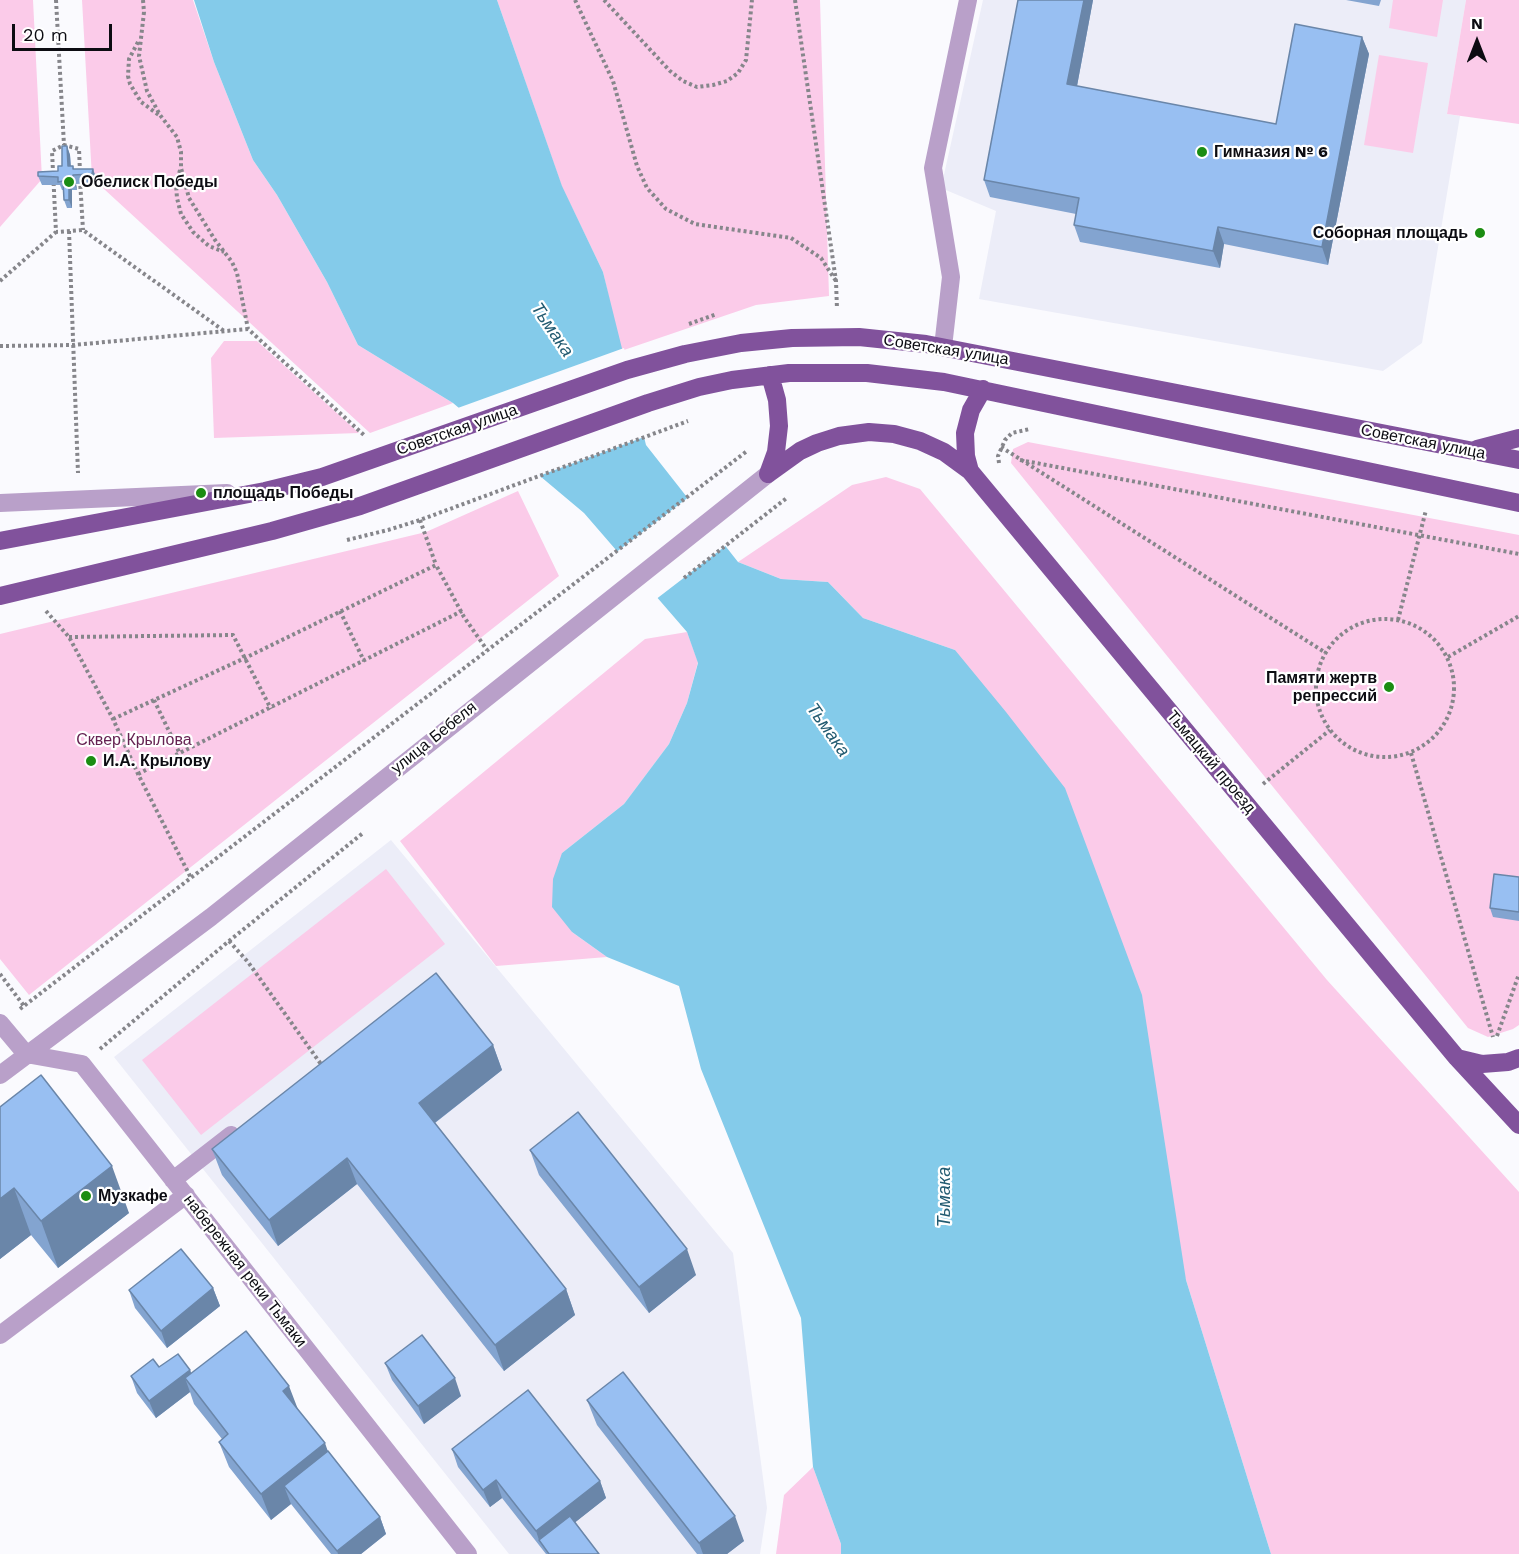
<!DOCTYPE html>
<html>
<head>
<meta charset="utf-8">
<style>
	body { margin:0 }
	#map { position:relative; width:1519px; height:1554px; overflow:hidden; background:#fafafe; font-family:"Work Sans",sans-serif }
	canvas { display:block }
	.north { position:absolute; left:1447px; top:12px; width:60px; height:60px; -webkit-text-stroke:4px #fff; paint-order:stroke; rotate:0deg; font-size:16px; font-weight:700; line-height:24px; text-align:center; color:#0c0c12 }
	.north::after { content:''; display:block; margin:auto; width:21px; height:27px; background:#0c0c12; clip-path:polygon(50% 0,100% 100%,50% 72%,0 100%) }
	.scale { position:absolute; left:12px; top:24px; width:100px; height:27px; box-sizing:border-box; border:3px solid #0c0c12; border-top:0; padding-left:8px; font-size:18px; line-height:21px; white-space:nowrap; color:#0c0c12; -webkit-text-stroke:4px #fff; paint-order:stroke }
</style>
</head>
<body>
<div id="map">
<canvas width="1519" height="1554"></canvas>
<div class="north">N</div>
<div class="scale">20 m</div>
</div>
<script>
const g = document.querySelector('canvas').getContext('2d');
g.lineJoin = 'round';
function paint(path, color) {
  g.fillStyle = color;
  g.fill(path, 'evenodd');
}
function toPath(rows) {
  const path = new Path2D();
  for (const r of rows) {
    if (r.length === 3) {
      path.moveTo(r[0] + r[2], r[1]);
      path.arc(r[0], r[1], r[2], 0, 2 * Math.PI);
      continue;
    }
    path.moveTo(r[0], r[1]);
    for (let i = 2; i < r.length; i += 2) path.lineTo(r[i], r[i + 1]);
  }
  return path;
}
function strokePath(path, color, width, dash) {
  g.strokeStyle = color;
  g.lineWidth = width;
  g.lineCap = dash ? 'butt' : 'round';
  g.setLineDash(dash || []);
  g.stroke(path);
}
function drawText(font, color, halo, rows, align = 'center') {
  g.font = font + ' "Work Sans",sans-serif';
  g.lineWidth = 4.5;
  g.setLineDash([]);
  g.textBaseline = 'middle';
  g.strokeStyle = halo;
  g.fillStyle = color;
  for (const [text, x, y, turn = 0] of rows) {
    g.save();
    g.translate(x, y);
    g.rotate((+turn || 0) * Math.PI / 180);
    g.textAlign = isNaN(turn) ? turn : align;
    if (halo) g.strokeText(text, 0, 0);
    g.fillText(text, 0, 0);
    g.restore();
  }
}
const built = toPath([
	[983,0,1466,0,1447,114,1460,116,1422,343,1383,371,979,299,996,211,941,188],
	[391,840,733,1253,767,1508,760,1554,509,1554,114,1057]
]);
const green = toPath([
	[0,0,33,0,42,179,0,227],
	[82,0,193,0,214,62,253,160,277,195,327,282,358,345,453,403,370,433,92,178],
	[497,0,820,0,829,296,756,305,621,351,603,272,562,187],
	[1393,0,1443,0,1437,37,1389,28],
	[1466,0,1519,0,1519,124,1447,114],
	[1379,55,1428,63,1413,153,1364,145],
	[224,341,257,341,359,433,214,438,211,358],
	[1028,442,1519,535,1519,1025,1513,1029,1488,1037,1468,1028,1011,463,1013,449],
	[886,477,920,489,1327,980,1519,1192,1519,1554,1271,1554,1186,1280,955,650,863,618,828,582,781,579,738,562,852,485],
	[518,491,559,576,29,995,0,959,0,634,426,532],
	[687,632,698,662,687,703,669,744,624,804,562,853,572,932,607,957,496,966,400,841,645,639],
	[386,869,445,944,201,1135,142,1060],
	[813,1467,841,1544,841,1554,776,1554,784,1495]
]);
const water = toPath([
	[194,0,497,0,562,186,603,272,646,445,738,562,781,579,828,582,863,618,955,650,1006,712,1065,788,1142,995,1186,1280,1271,1554,841,1554,841,1544,813,1467,801,1318,701,1069,679,986,607,957,572,932,552,907,553,879,562,853,624,804,669,744,687,703,698,663,687,632,584,513,453,403,358,345,327,282,277,195,253,160,214,62]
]);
const pier = toPath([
	[624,348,647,436,536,477,455,409],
	[690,496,728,544,655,600,615,553]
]);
const path = toPath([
	[56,0,64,145],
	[143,0,144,12,139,56,147,91,160,115,177,137,181,152,181,168,189,198,215,240,232,262,237,273,248,329,365,436],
	[575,0,613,81,637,166,647,188,666,209,695,224,791,238,821,258,836,281],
	[604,0,670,71,683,81,697,87,713,85,727,81,738,73,746,60,752,0],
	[795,0,836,281,837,309],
	[138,42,129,59,128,76,130,84,141,102,159,115],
	[180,170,176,185,177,198,181,214,193,232,209,246,224,252],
	[80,172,79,149,64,145,52,151,56,232,83,230,224,331],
	[80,180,83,230],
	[69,231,78,473],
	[0,281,56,232],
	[689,324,717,314],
	[0,346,73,345,248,329],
	[1001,447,1326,653],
	[1020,460,1519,554],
	[999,463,998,456,1005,440,1012,433,1030,429],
	[420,520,436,565],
	[347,540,388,530,420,520,688,421],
	[684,578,788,497],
	[46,611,69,637,113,719,138,774,191,878],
	[340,611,364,661],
	[1385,688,69],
	[1398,620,1426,510],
	[69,637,233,635,271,709],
	[1448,657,1519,616],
	[154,700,180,754],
	[113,719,245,658,436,565,464,617,487,650],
	[1411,753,1493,1037],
	[138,774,462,611],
	[1263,784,1330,730],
	[229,941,248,962,323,1067],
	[0,974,24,1006],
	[20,1009,747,451],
	[1497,1036,1519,974],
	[100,1049,229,941,363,833]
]);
const minor = toPath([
	[943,347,951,277,933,168,968,0],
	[0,503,227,493],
	[0,1023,26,1054,82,1064,468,1554],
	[0,1075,211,917,768,474],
	[173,1180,231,1135],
	[0,1335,186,1195]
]);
const major = toPath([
	[1477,449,1519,438],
	[970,471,966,456,965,433,971,410,983,389],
	[768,474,800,451,817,443,839,436,869,432,894,434,920,441,944,452,970,471,1457,1058,1519,1125],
	[768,474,776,452,779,426,777,400,770,375],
	[0,541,265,491,322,477,627,370,685,354,741,343,792,338,859,337,926,344,1519,460],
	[0,596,272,531,360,506,648,403,699,387,732,380,789,373,867,373,944,382,1519,503],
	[1457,1058,1482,1064,1508,1062,1519,1058]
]);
const wall = toPath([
	[1018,0,1093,0,1077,86,1276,124,1362,37,1369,54,1328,265,1224,244,1220,268,1080,242,1074,225,1076,214,990,197,984,180],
	[1346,0,1381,0,1379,6],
	[67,146,70,155,71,166,73,166,74,169,93,169,96,178,96,183,76,184,77,190,72,190,72,208,67,208,64,200,64,190,62,190,60,185,42,185,38,176,58,171,62,166],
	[1519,877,1519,921,1493,917,1490,908],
	[493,1045,502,1070,435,1123,566,1289,575,1315,504,1371,357,1184,278,1246,222,1175,212,1149],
	[0,1107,129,1213,58,1268,31,1235,0,1259],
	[530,1150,696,1275,649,1313,539,1175],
	[213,1288,220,1306,167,1348,135,1308,129,1290],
	[385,1363,461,1396,424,1424,392,1380],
	[159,1367,190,1370,191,1373,297,1409,328,1451,380,1517,386,1534,361,1554,331,1554,291,1504,271,1520,229,1467,219,1442,222,1439,194,1404,190,1392,156,1418,137,1393,131,1376],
	[587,1400,744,1541,727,1554,697,1554,597,1425],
	[452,1449,600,1481,606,1498,575,1522,599,1554,546,1554,502,1498,490,1507,458,1467]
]);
const shadedWall = toPath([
	[1084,0,1093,0,1074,102,1067,84],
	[1362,37,1369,54,1328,265,1322,247],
	[67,146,70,155,71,174,68,166],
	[93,169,96,178,96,183,92,174],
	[73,175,76,184,77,190,73,181],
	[69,181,72,190,72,208,69,200],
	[1218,227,1224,244,1220,268,1213,251],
	[493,1045,502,1070,428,1128,419,1103],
	[347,1158,357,1184,278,1246,269,1220],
	[112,1166,129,1213,58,1268,41,1221],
	[14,1188,31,1235,0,1259,0,1199],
	[687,1249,696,1275,649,1313,639,1287],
	[213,1288,220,1306,167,1348,161,1331],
	[566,1289,575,1315,504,1371,495,1345],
	[190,1370,196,1387,185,1378,190,1392,156,1418,149,1401],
	[455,1378,461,1396,424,1424,418,1406],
	[289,1386,299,1412,283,1391],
	[325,1443,334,1469,284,1486,291,1504,271,1520,261,1494],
	[496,1480,502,1498,490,1507,483,1490],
	[600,1481,606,1498,544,1547,539,1540,536,1531],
	[735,1516,744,1541,727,1554,703,1554,699,1543],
	[380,1517,386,1534,361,1554,338,1554,337,1551]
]);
const building = toPath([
	[1018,0,1084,0,1067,84,1276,124,1295,24,1362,37,1322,247,1218,227,1213,251,1074,225,1079,198,984,180,1018,0],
	[62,146,67,146,68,166,73,166,73,169,93,169,92,174,73,175,73,181,69,181,69,200,64,200,63,181,58,182,58,177,38,176,38,172,58,171,58,166,62,166,62,146],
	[1494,874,1519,877,1519,912,1490,908,1494,874],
	[436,973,493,1045,419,1103,566,1289,495,1345,347,1158,269,1220,212,1149,436,973],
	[41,1075,112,1166,41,1221,14,1188,0,1199,0,1107,41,1075],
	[578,1112,687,1249,639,1287,530,1150,578,1112],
	[181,1249,213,1288,161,1331,129,1290,181,1249],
	[246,1331,289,1386,283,1391,325,1443,261,1494,219,1442,228,1434,185,1378,246,1331],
	[422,1335,455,1378,418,1406,385,1363,422,1335],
	[178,1354,190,1370,149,1401,131,1376,153,1359,159,1367,178,1354],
	[623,1372,735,1516,699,1543,587,1400,623,1372],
	[528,1390,600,1481,536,1531,496,1480,483,1490,452,1449,528,1390],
	[328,1451,380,1517,337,1551,284,1486,328,1451],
	[570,1516,599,1554,549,1554,539,1540,570,1516]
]);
const markers = [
	[1202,152,6,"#1b8d12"],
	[69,182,6,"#1b8d12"],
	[1480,233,6,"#1b8d12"],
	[201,493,6,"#1b8d12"],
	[1389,687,6,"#1b8d12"],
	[91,761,6,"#1b8d12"],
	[86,1196,6,"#1b8d12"]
];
const poiNames = [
	["Гимназия № 6",1214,152],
	["Обелиск Победы",81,182],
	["Соборная площадь",1468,233,"right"],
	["площадь Победы",213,493],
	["Памяти жертв",1377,678,"right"],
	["репрессий",1377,696,"right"],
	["И.А. Крылову",103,761],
	["Музкафе",98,1196]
];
const streetNames = [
	["Советская улица",946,350,9],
	["Советская улица",457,430,-19],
	["Советская улица",1423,442,11],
	["улица Бебеля",434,738,-39],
	["Тьмацкий проезд",1211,762,50],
	["набережная реки Тьмаки",245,1271,52]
];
const parkNames = [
	["Сквер Крылова",134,740]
];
const waterNames = [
	["Тьмака",552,330,56],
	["Тьмака",828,730,55],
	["Тьмака",945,1197,-90]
];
paint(built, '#ecedf8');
paint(green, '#fbcbe9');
paint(water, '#84cbea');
paint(pier, '#fafafe');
strokePath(path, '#86868b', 4, [3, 3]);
strokePath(minor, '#b9a0c9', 18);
strokePath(major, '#81529c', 18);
paint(wall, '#83a4d0');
paint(shadedWall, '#6a86a9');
paint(building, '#98bff2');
strokePath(building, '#6a86a9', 1.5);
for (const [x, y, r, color] of markers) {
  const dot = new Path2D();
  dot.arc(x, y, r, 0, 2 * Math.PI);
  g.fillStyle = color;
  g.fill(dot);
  strokePath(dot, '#fff', 2);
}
drawText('bold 16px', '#0c0c12', '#fff', poiNames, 'left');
drawText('16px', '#0c0c12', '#fff', streetNames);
drawText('16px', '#652252', '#fff', parkNames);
drawText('italic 18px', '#225b71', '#fff', waterNames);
</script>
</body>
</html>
